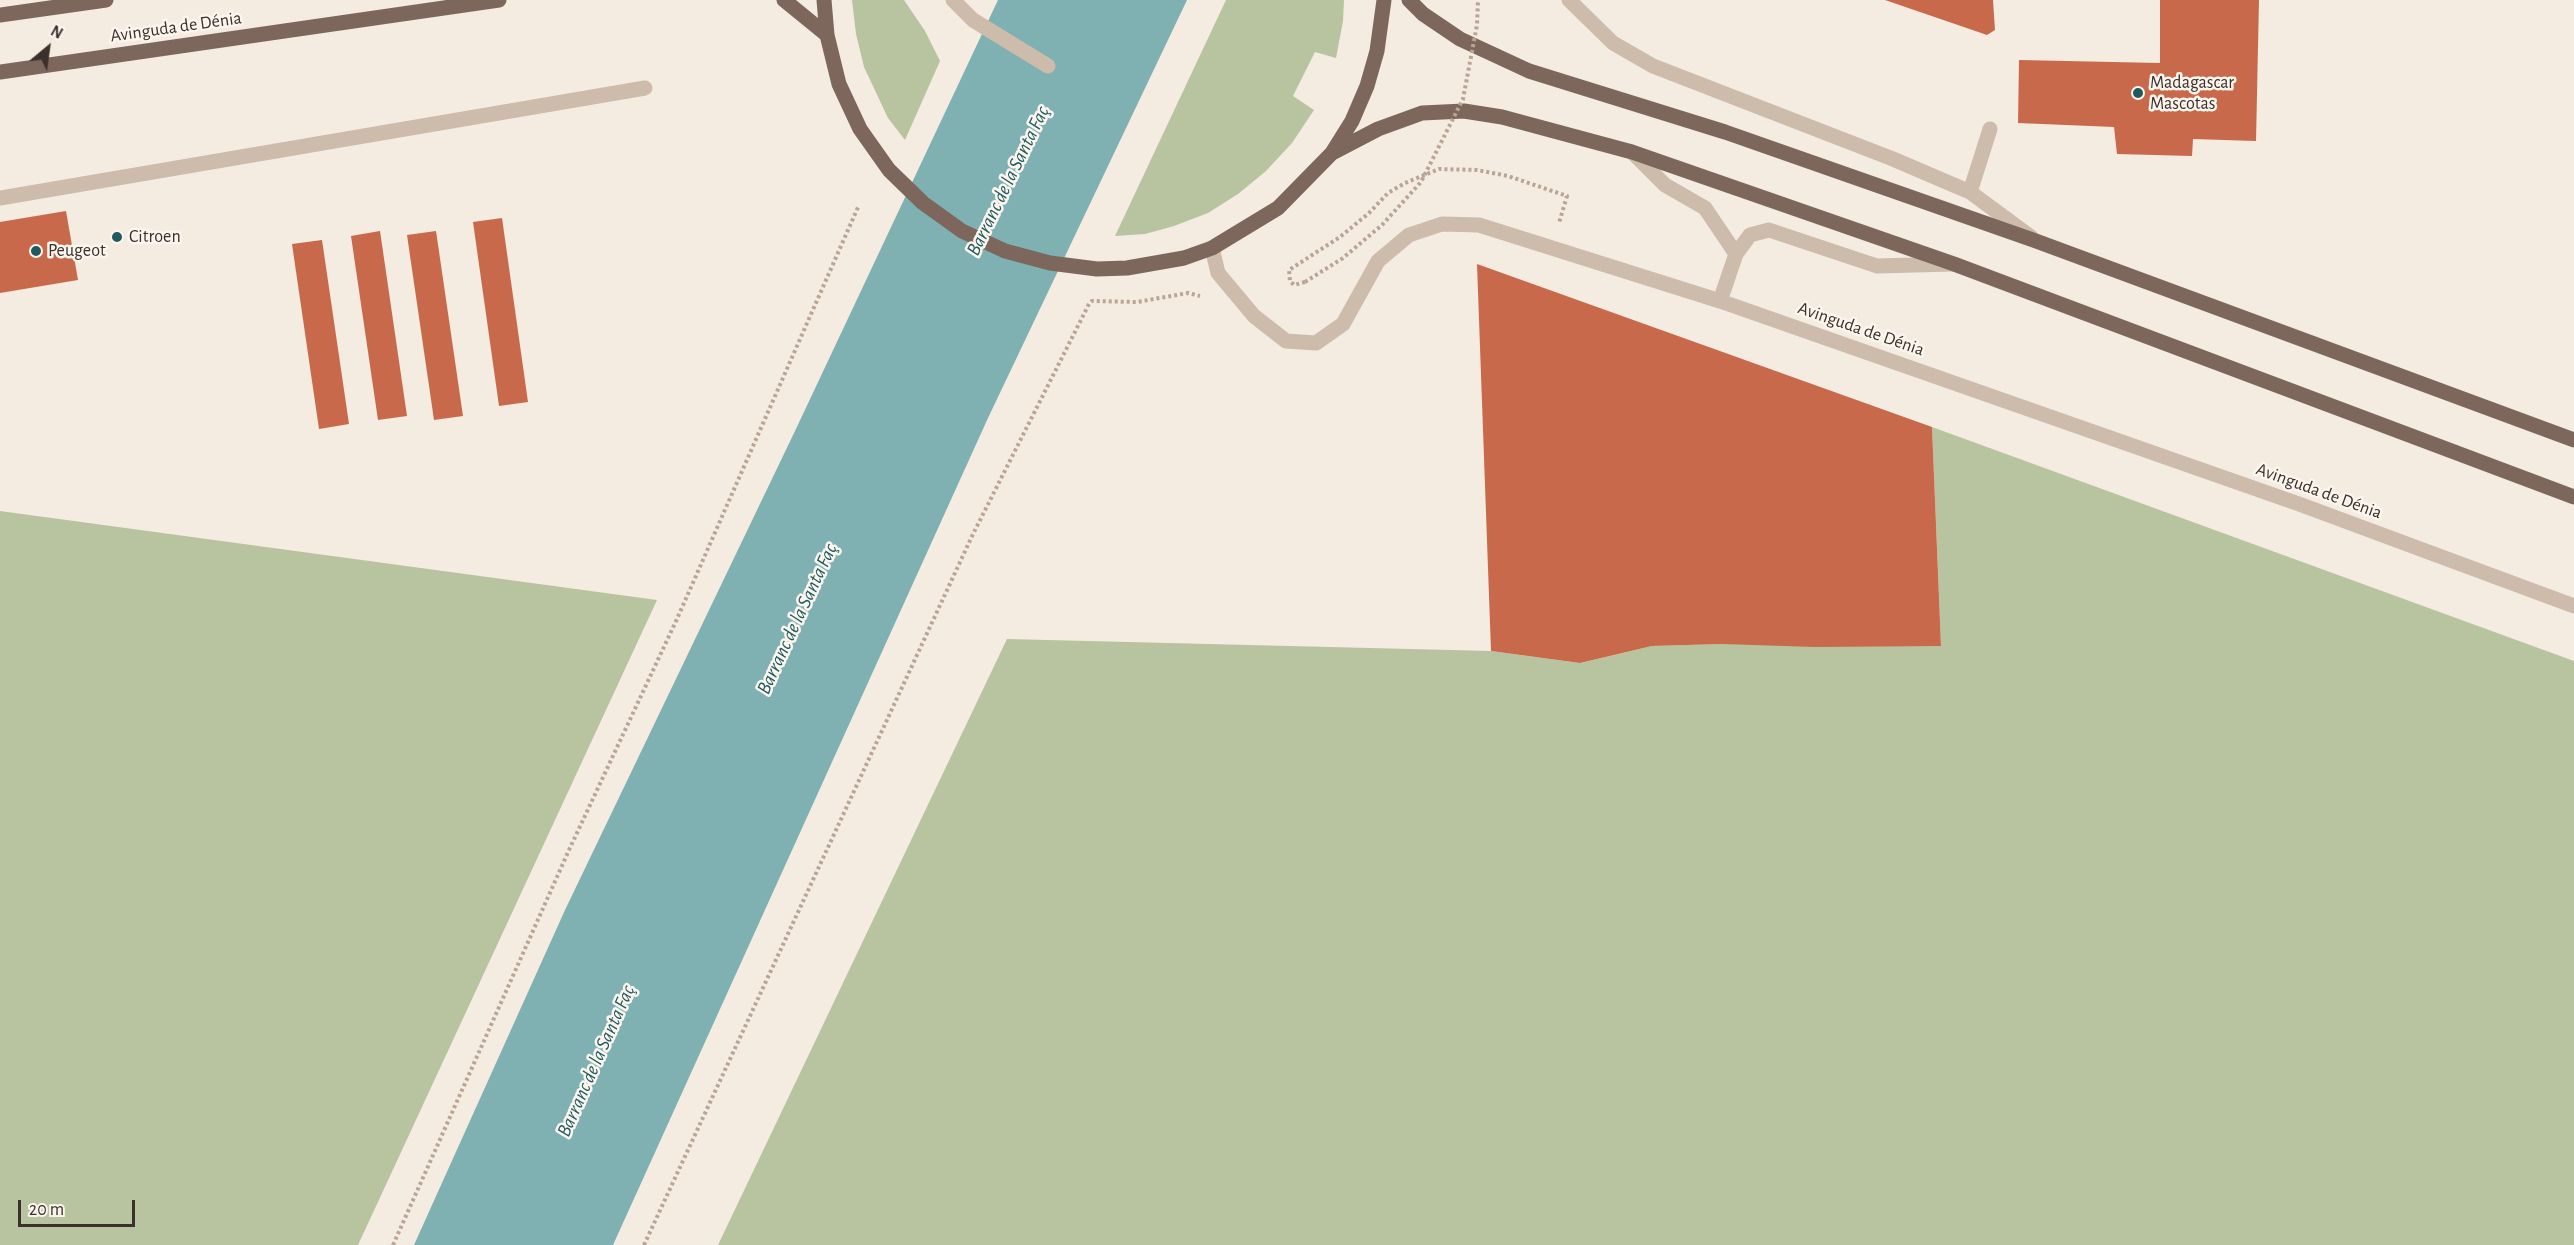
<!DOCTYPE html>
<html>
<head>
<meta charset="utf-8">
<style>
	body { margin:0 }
	#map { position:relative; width:2574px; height:1245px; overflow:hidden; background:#f4ebe1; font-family:"Alegreya Sans",sans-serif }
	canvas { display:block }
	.north { position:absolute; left:18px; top:18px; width:60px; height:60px; -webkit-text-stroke:4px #fbf5ee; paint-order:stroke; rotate:29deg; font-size:16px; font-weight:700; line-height:24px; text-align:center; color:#3b302b }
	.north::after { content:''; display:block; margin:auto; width:21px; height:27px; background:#3b302b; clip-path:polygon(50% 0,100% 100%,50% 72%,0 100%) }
	.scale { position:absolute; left:18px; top:1200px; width:117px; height:27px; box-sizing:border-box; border:3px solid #3b302b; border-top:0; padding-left:8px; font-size:18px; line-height:21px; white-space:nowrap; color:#3b302b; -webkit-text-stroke:4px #fbf5ee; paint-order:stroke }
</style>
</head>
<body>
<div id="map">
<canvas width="2574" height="1245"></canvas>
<div class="north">N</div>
<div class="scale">20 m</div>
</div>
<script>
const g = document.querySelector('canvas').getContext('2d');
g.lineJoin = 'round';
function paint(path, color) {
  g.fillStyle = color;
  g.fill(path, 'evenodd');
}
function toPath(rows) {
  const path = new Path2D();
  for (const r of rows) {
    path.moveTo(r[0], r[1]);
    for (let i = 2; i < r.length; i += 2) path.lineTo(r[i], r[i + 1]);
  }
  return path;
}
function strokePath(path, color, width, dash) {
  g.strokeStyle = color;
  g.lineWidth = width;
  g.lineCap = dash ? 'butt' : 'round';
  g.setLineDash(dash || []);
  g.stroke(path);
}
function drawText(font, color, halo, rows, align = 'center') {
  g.font = font + ' "Alegreya Sans",sans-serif';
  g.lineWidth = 5;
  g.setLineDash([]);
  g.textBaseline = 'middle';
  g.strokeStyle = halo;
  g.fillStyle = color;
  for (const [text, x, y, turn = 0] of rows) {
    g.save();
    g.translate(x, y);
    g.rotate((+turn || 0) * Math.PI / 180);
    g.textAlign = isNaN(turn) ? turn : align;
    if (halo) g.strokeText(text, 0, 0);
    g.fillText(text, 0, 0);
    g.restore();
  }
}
const green = toPath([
	[852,0,904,0,925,31,940,61,905,140,888,118,864,67,856,34],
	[1226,0,1344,0,1343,21,1336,58,1315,52,1293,96,1314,110,1292,143,1266,171,1238,194,1208,213,1174,226,1145,234,1115,236],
	[1932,427,2574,661,2574,1245,718,1245,1007,639,1491,651,1580,663,1652,646,1722,644,1941,645],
	[0,511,657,600,358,1245,0,1245]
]);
const water = toPath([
	[998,0,1187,0,988,418,613,1245,414,1245,565,910,795,431]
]);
const building = toPath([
	[1885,0,1993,0,1995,30,1987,35],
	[2160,0,2259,0,2256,141,2193,139,2192,156,2117,154,2114,127,2018,123,2019,60,2160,63],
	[66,211,78,280,0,293,0,222],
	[502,218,528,402,499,406,473,222],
	[380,231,407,416,378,420,351,236],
	[436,231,463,416,434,420,407,235],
	[322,240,349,424,319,429,292,244],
	[1477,264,1932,427,1941,646,1815,647,1722,644,1652,646,1580,663,1491,651]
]);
const path = toPath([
	[1305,282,1294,285,1290,281,1289,270,1340,237,1369,213,1388,193,1405,183,1439,169,1477,170,1508,176,1567,196,1559,223],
	[393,1245,569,850,677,619,859,205],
	[644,1245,973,534,1089,304,1092,301,1137,302,1188,293,1200,296]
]);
const minor = toPath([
	[953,0,973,20,1048,66],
	[1569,0,1613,43,1653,66,1893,159,1970,192,2031,237],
	[1632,152,1665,185,1705,208,1736,254],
	[1970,192,1990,129],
	[0,198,645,88],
	[1212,248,1218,273,1254,316,1286,341,1316,343,1343,324,1378,261,1409,235,1442,224,1479,225,1720,301,2299,504,2574,606],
	[1720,301,1736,254,1750,235,1769,230,1877,266,1953,264]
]);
const major = toPath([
	[784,0,827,35],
	[824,0,827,35,839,84,860,129,889,170,923,203,962,231,1005,251,1050,263,1097,269,1127,268,1184,258,1212,248,1278,208,1332,153,1352,121,1367,86,1377,51,1384,0],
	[1409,0,1423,14,1460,39,1529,71,1725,132,2036,241,2574,440],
	[0,15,106,0],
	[0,72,499,0],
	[1332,153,1378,129,1422,113,1464,111,1502,117,1632,152,1954,264,2574,497]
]);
const pathBridge = toPath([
	[1305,282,1343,258,1382,225,1421,182,1463,99,1477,25,1478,0]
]);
const markers = [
	[2138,93,6,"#1f5a5e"],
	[117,237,6,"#1f5a5e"],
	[36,251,6,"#1f5a5e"]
];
const streetNames = [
	["Avinguda de Dénia",176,27,-8],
	["Avinguda de Dénia",1861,329,19],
	["Avinguda de Dénia",2319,491,20]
];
const poiNames = [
	["Madagascar",2150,83],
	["Mascotas",2150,104],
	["Citroen",129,237],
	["Peugeot",48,251]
];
const waterNames = [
	["Barranc de la Santa Faç",1008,181,-64],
	["Barranc de la Santa Faç",797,619,-65],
	["Barranc de la Santa Faç",596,1061,-66]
];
paint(green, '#b8c4a0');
paint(water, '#7fb0b2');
paint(building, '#c8694b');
strokePath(path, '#b9a596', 4, [3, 3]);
strokePath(minor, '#cdbbac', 15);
strokePath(major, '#7d675c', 15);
strokePath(pathBridge, '#b9a596', 4, [3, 3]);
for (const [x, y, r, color] of markers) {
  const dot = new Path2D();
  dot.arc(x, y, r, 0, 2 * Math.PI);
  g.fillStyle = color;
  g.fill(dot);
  strokePath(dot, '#fbf5ee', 2);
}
drawText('18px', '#3b302b', '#fbf5ee', streetNames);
drawText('18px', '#3b302b', '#fbf5ee', poiNames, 'left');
drawText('italic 20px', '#1f5a5e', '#fbf5ee', waterNames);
</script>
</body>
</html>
